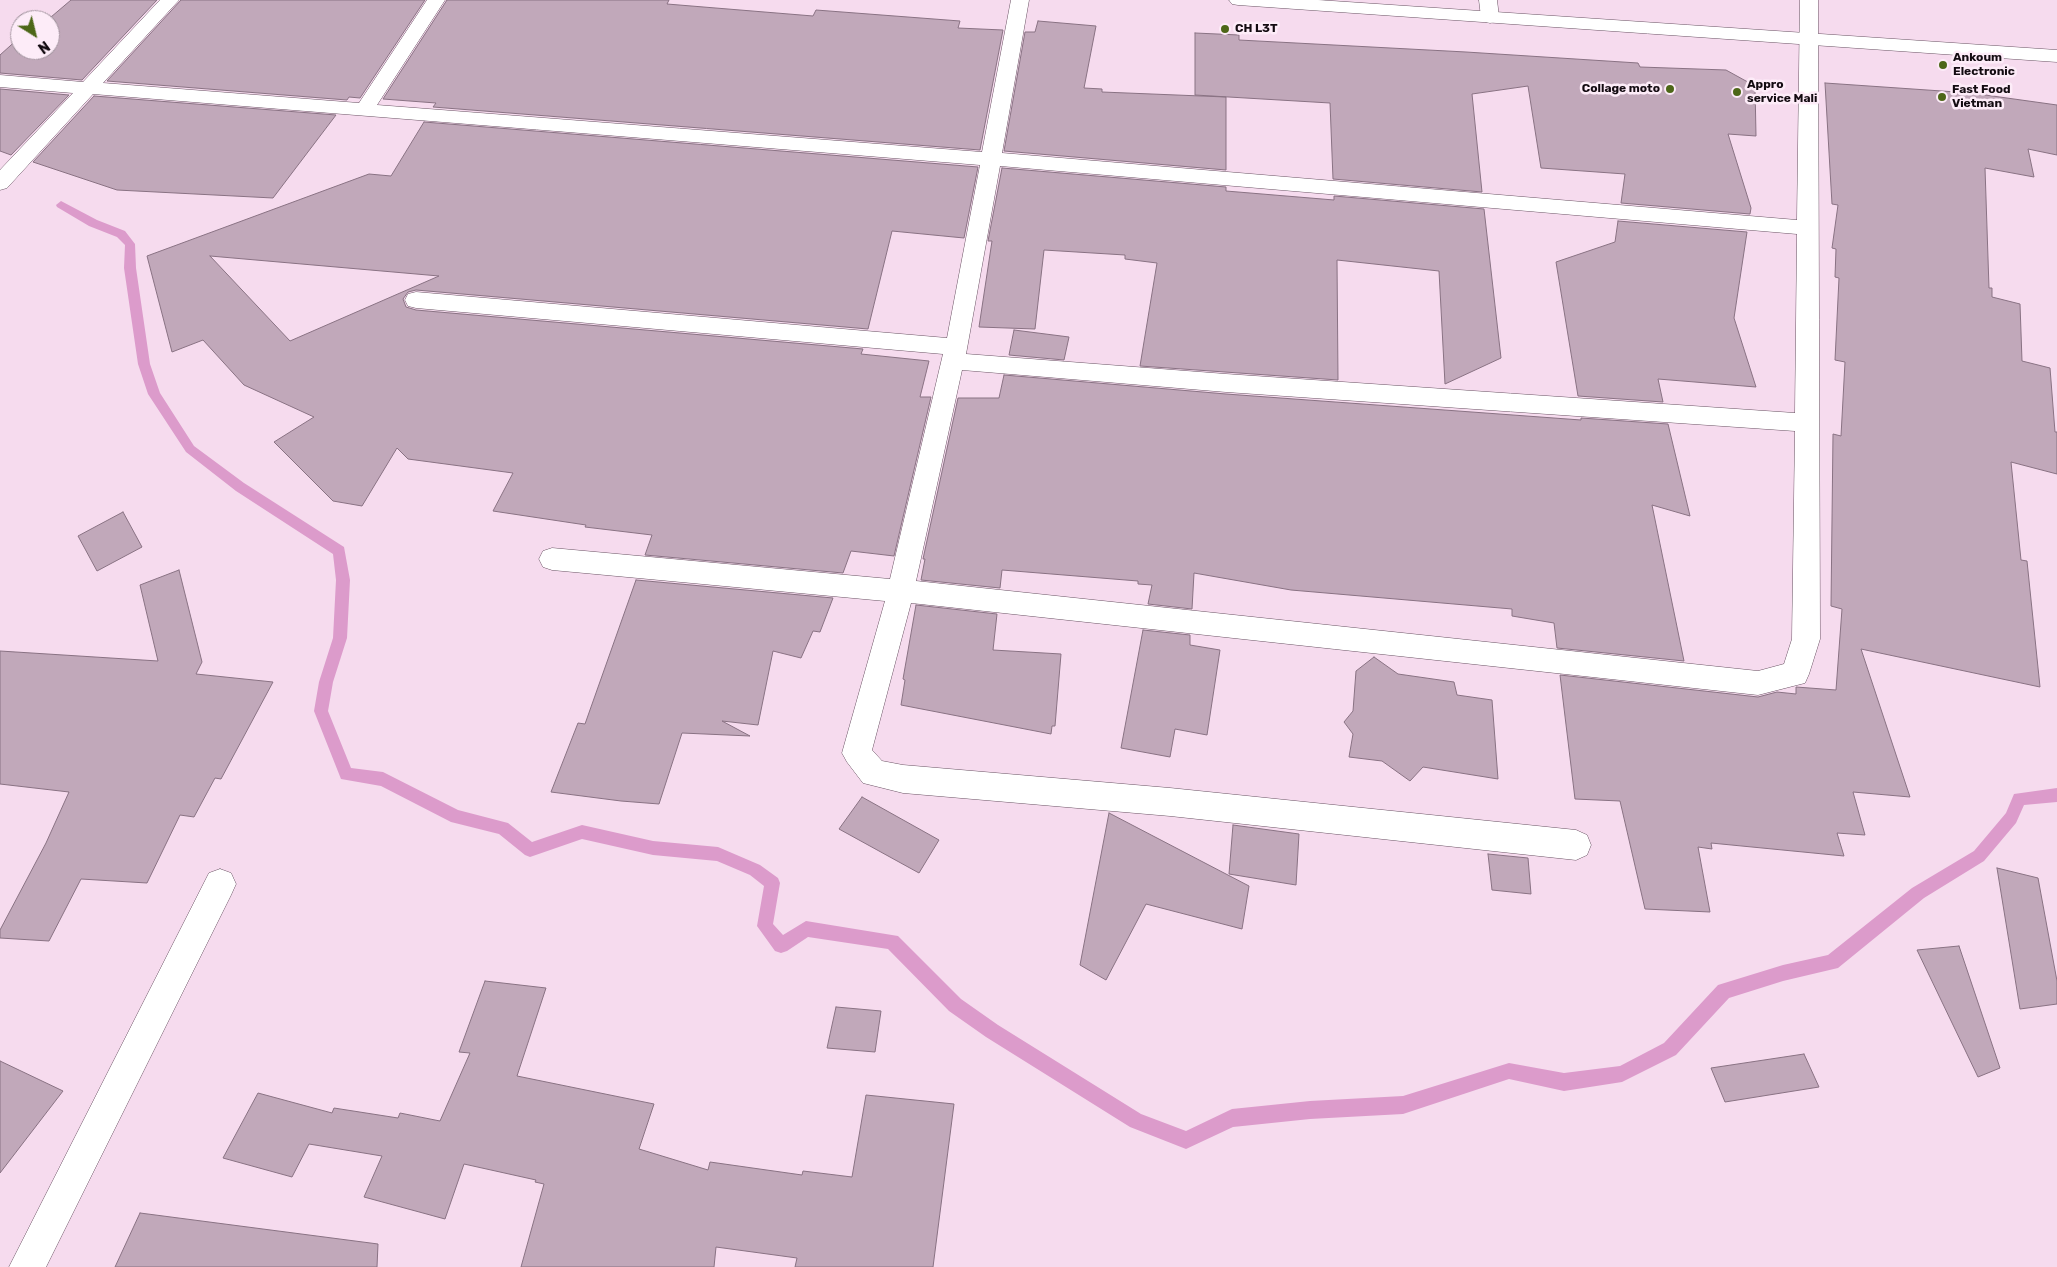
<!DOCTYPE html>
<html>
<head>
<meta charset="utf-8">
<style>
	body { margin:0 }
	#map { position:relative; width:2057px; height:1267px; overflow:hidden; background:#f6dbee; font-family:Rubik,sans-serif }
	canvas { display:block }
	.north { position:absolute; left:10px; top:10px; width:50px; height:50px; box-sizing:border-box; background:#fdecf8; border:1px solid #9f929c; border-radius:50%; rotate:144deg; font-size:14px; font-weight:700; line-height:20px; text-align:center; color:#130b11 }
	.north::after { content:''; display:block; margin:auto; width:18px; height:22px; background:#4d6718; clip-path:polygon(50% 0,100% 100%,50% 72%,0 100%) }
</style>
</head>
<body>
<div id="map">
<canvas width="2057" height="1267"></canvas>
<div class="north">N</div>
</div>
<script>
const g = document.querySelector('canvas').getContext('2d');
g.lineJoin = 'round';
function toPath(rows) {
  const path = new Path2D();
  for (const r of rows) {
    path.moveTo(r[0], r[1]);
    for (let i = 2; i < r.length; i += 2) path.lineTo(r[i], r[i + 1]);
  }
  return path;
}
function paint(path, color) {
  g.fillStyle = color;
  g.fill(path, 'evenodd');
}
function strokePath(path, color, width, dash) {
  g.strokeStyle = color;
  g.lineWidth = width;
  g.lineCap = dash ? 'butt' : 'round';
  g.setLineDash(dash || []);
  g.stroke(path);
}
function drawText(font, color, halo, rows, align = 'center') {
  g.font = font + ' Rubik,sans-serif';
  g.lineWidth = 5;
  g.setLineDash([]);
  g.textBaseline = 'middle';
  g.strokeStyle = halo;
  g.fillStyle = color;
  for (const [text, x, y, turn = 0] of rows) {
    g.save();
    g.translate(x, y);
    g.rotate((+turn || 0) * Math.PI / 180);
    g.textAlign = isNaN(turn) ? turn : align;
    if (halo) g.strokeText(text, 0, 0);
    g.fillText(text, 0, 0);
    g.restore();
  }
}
const stream = toPath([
	[61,201,97,220,125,231,135,244,136,268,150,364,160,393,194,446,244,483,344,547,350,580,347,638,333,682,328,711,351,768,383,772,458,810,508,823,532,842,582,825,653,841,718,847,760,865,778,878,780,883,773,924,783,935,806,921,898,936,961,999,998,1025,1141,1114,1186,1131,1232,1109,1310,1101,1403,1096,1509,1063,1564,1073,1620,1066,1664,1043,1718,985,1783,965,1828,955,1912,888,1974,851,2006,813,2014,794,2057,788,2057,802,2024,805,2016,823,1984,861,1924,898,1838,968,1783,981,1729,998,1676,1055,1622,1082,1564,1091,1509,1079,1403,1114,1310,1119,1233,1127,1186,1149,1130,1127,986,1037,949,1011,888,949,808,937,787,951,781,953,775,951,757,926,764,886,750,875,717,861,653,855,582,839,530,857,525,855,499,834,451,822,381,786,341,779,314,711,319,682,333,638,336,580,333,554,236,491,186,452,148,394,138,364,124,268,125,245,117,237,89,226,57,207,56,205,61,201]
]);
const building = toPath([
	[71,0,157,0,82,80,0,73,0,55,20,37,20,50,50,50,50,20,38,20,42,16,51,17,71,0],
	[181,0,425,0,360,98,349,97,347,100,107,81,181,0],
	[447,0,669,0,667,4,813,16,816,10,960,21,958,28,1003,30,980,150,433,107,436,103,383,99,447,0],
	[1038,21,1096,26,1084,88,1102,89,1102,92,1226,97,1226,170,1004,151,1025,32,1035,32,1038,21],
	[1195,33,1239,35,1239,40,1466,52,1638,63,1640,67,1726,70,1755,86,1756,136,1728,134,1751,208,1750,214,1621,203,1625,174,1541,168,1528,86,1472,94,1482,192,1333,179,1330,103,1195,95,1195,33],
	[1825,83,1971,93,2057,105,2057,155,2028,149,2034,177,1985,168,1989,288,1992,288,1992,297,2020,304,2022,361,2050,368,2055,432,2057,432,2057,474,2011,462,2021,560,2027,561,2040,687,1861,649,1910,797,1853,792,1865,835,1837,833,1844,856,1711,843,1712,849,1698,847,1710,912,1645,909,1620,801,1575,799,1560,675,1758,697,1777,692,1796,694,1796,687,1836,690,1842,609,1831,606,1833,434,1841,436,1845,362,1835,360,1839,278,1835,277,1836,249,1832,248,1838,205,1832,204,1825,83],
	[0,89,69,95,11,155,0,151,0,89],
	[94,96,336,115,273,198,117,190,33,162,94,96],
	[424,122,978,167,964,238,892,231,868,329,416,290,408,292,403,299,406,307,416,310,863,349,861,354,929,361,920,397,931,397,894,556,851,551,843,573,645,555,652,535,585,527,586,525,493,511,513,473,408,459,397,448,362,506,333,501,274,442,314,417,244,385,203,340,172,352,147,256,369,174,391,176,424,122],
	[210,256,439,276,290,341,210,256],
	[1002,168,1226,187,1226,191,1334,200,1334,196,1484,209,1501,358,1445,384,1439,271,1337,260,1338,380,1140,366,1157,263,1125,259,1125,255,1044,250,1035,329,979,327,992,241,988,241,1002,168],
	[1618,221,1747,232,1734,318,1756,387,1658,379,1663,402,1578,396,1556,262,1615,242,1618,221],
	[1014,330,1069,337,1064,360,1009,355,1014,330],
	[1004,375,1226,394,1581,420,1581,418,1668,424,1690,516,1652,505,1684,661,1557,648,1554,623,1512,616,1512,609,1291,590,1194,573,1192,609,1148,604,1152,585,1138,584,1138,581,1002,570,1000,588,921,580,925,559,923,559,958,398,999,398,1004,375],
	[123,512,142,547,97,571,78,536,123,512],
	[179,570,202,662,196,674,273,682,221,779,215,778,194,817,180,815,147,883,81,879,49,941,0,938,0,930,46,843,69,792,0,784,0,651,158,661,140,585,179,570],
	[636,580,833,598,820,632,813,631,801,658,773,651,758,725,722,721,750,736,682,733,659,804,621,801,551,792,578,723,585,724,636,580],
	[916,605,997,614,993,650,1061,654,1055,726,1052,726,1051,734,901,705,905,680,903,679,916,605],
	[1143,630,1190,635,1190,645,1220,650,1207,735,1175,729,1170,757,1121,748,1143,630],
	[1374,657,1398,674,1454,682,1457,695,1492,700,1498,779,1423,767,1410,781,1382,761,1349,757,1353,734,1344,722,1353,711,1356,671,1374,657],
	[862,797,939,840,919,873,839,829,862,797],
	[1109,813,1249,886,1242,929,1146,904,1106,980,1080,965,1109,813],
	[1233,825,1299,834,1296,885,1229,874,1233,825],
	[1488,854,1528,858,1531,894,1492,890,1488,854],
	[1997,868,2038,878,2057,981,2057,1004,2020,1009,1997,868],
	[1959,946,2000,1068,1978,1077,1917,950,1959,946],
	[485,981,546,988,517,1076,654,1104,639,1149,708,1170,710,1162,802,1175,803,1171,852,1177,866,1095,954,1104,933,1267,795,1267,797,1258,716,1247,714,1267,521,1267,544,1184,535,1182,536,1180,464,1164,445,1219,364,1197,382,1156,309,1144,292,1177,223,1158,258,1093,332,1113,334,1108,398,1118,400,1113,440,1121,470,1053,459,1052,485,981],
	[836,1007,881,1011,875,1052,827,1048,836,1007],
	[1804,1054,1819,1087,1725,1102,1711,1068,1804,1054],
	[0,1061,63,1091,0,1173,0,1061],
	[140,1213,378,1244,377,1267,115,1267,140,1213]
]);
const minor = toPath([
	[160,0,179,0,103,83,359,103,427,0,445,0,377,105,982,152,1011,0,1029,0,1002,153,1797,220,1800,0,1818,0,1820,639,1809,674,1805,683,1758,695,911,603,872,750,882,761,903,765,1170,788,1576,830,1587,835,1591,845,1587,855,1576,860,1170,816,903,793,863,783,847,762,842,753,885,601,552,570,543,567,539,559,543,551,552,548,890,579,943,354,416,308,408,306,405,300,408,294,416,292,947,338,980,165,93,94,7,188,0,190,0,170,73,93,0,87,0,75,83,82,160,0],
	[1000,166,1797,234,1795,413,1226,374,966,354,1000,166],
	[962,370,1226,392,1795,431,1792,639,1784,664,1758,671,916,581,962,370],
	[1479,0,1497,0,1499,17,1497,21,1490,23,1483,21,1481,17,1479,0],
	[220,869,231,873,236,884,231,895,46,1267,9,1267,209,873,220,869]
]);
const secondary = toPath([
	[1229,0,1318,0,2057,50,2057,62,1238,5,1232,4,1229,0]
]);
const markers = [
	[1225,29,5,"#4d6718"],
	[1943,65,5,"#4d6718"],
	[1670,89,5,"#4d6718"],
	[1737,92,5,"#4d6718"],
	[1942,97,5,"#4d6718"]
];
const farPoinames = [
	["CH L3T",1235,29],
	["Ankoum",1953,58],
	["Electronic",1953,72],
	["Appro",1747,85],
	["service Mali",1747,99],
	["Collage moto",1660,89,"right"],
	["Fast Food",1952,90],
	["Vietman",1952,104]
];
paint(stream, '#dc9bcb');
paint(building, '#c1a8ba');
strokePath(building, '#897283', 1);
strokePath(minor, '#6a5464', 1);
strokePath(secondary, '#6a5464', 1);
paint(minor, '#fff');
paint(secondary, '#fff');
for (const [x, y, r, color] of markers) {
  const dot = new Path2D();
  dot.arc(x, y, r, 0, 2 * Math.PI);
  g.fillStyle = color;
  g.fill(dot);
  strokePath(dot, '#fdecf8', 2);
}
drawText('bold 12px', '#130b11', '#fdecf8', farPoinames, 'left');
</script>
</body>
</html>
